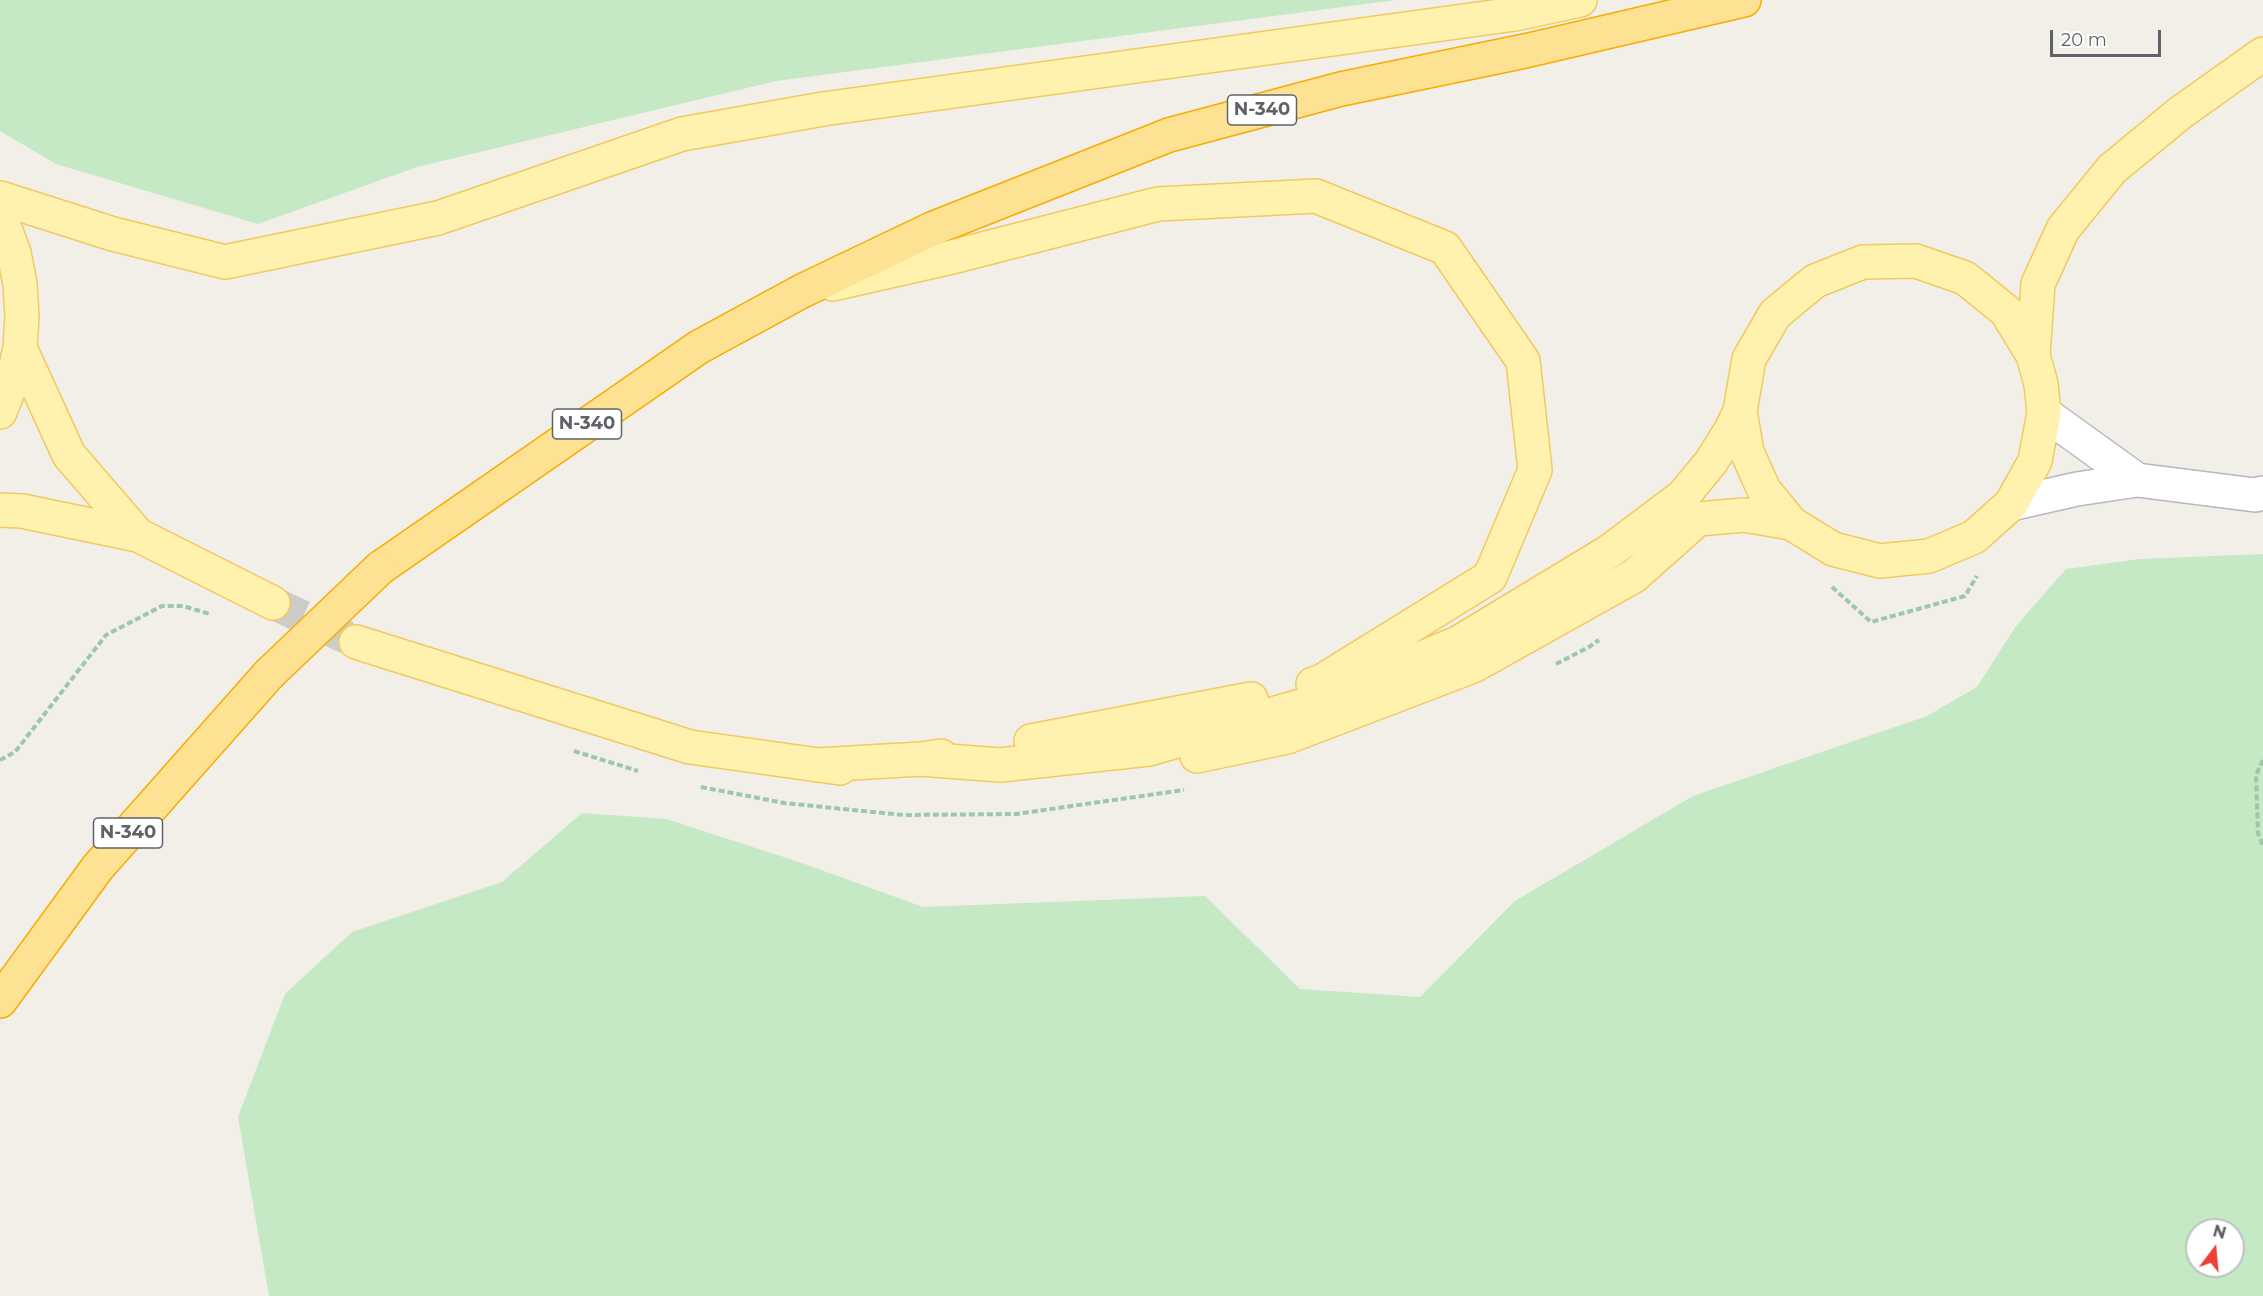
<!DOCTYPE html>
<html>
<head>
<meta charset="utf-8">
<style>
	body { margin:0 }
	#map { position:relative; width:2263px; height:1296px; overflow:hidden; background:#f1efe8; font-family:Montserrat,sans-serif }
	canvas { display:block }
	.north { position:absolute; left:2185px; top:1218px; width:60px; height:60px; box-sizing:border-box; background:#fff; border:2px solid #bfc1c3; border-radius:50%; rotate:16deg; font-size:16px; font-weight:700; line-height:24px; text-align:center; color:#5f6368 }
	.north::after { content:''; display:block; margin:auto; width:21px; height:27px; background:#ea4335; clip-path:polygon(50% 0,100% 100%,50% 72%,0 100%) }
	.scale { position:absolute; left:2050px; top:30px; width:111px; height:27px; box-sizing:border-box; border:3px solid #5f6368; border-top:0; padding-left:8px; font-size:18px; line-height:21px; white-space:nowrap; color:#5f6368; -webkit-text-stroke:4px #fff; paint-order:stroke }
</style>
</head>
<body>
<div id="map">
<canvas width="2263" height="1296"></canvas>
<div class="north">N</div>
<div class="scale">20 m</div>
</div>
<script>
const g = document.querySelector('canvas').getContext('2d');
g.lineJoin = 'round';
function paint(path, color) {
  g.fillStyle = color;
  g.fill(path, 'evenodd');
}
function toPath(rows) {
  const path = new Path2D();
  for (const r of rows) {
    path.moveTo(r[0], r[1]);
    for (let i = 2; i < r.length; i += 2) path.lineTo(r[i], r[i + 1]);
  }
  return path;
}
function strokePath(path, color, width, dash) {
  g.strokeStyle = color;
  g.lineWidth = width;
  g.lineCap = dash ? 'butt' : 'round';
  g.setLineDash(dash || []);
  g.stroke(path);
}
function drawText(font, color, halo, rows, align = 'center') {
  g.font = font + ' Montserrat,sans-serif';
  g.lineWidth = 6;
  g.setLineDash([]);
  g.textBaseline = 'middle';
  g.strokeStyle = halo;
  g.fillStyle = color;
  for (const [text, x, y, turn = 0] of rows) {
    g.save();
    g.translate(x, y);
    g.rotate((+turn || 0) * Math.PI / 180);
    g.textAlign = isNaN(turn) ? turn : align;
    if (halo) g.strokeText(text, 0, 0);
    g.fillText(text, 0, 0);
    g.restore();
  }
}
const green = toPath([
	[0,0,1396,0,776,81,417,167,258,224,56,164,0,131],
	[2263,554,2263,1296,269,1296,238,1117,285,994,352,932,502,882,582,813,666,819,799,862,923,907,1205,896,1300,989,1420,997,1515,901,1693,796,1927,716,1977,687,2016,626,2066,569,2140,559],
	[2197,1230,2233,1230,2233,1266,2197,1266]
]);
const primaryTunnel = toPath([
	[273,603,356,642]
]);
const path = toPath([
	[1832,587,1871,622,1965,596,1977,576],
	[1556,664,1589,647,1599,640],
	[574,751,638,771],
	[0,760,15,752,106,635,162,606,183,606,210,614],
	[2263,760,2256,775,2258,833,2263,846],
	[701,787,784,803,903,815,1016,814,1184,790]
]);
const street = toPath([
	[2044,413,2137,480],
	[2011,504,2077,489,2137,480,2255,495,2263,493]
]);
const primary = toPath([
	[0,198,113,234,225,262,438,218,682,134,823,109,1515,14,1580,0],
	[0,215,14,253,20,284,22,316,20,348,13,379,0,412],
	[833,284,948,258,1158,204,1316,196,1445,248,1523,361,1535,470,1490,577,1322,681,1313,684],
	[20,348,69,455,138,535],
	[2033,355,2038,284,2063,229,2112,169,2180,113,2263,54],
	[0,510,22,511,138,535,273,603],
	[356,642,690,747,840,768],
	[1031,741,1251,699],
	[1197,756,1287,737,1473,666,1634,576,1698,519,1744,515,1791,523],
	[921,759,1000,765,1149,749,1318,701,1458,643,1610,551,1683,496,1711,462,1731,430,1740,411,1749,359,1775,314,1815,281,1863,262,1916,261,1965,278,2006,311,2033,355,2041,384,2044,413,2035,461,2011,504,1974,537,1929,556,1880,561,1833,549,1791,523,1764,490,1747,452,1740,411],
	[818,765,921,759,941,756]
]);
const highway = toPath([
	[380,568,699,347,802,291,934,228,1169,135,1341,89,1525,51,1744,0],
	[0,1001,98,867,269,674]
]);
const highwayBridge = toPath([
	[269,674,380,568]
]);
const shields = [
	[1262,110,69],
	[587,424,69],
	[128,833,69]
];
const shieldNames = [
	["N-340",1262,110],
	["N-340",587,424],
	["N-340",128,833]
];
paint(green, '#c5e8c5');
strokePath(primaryTunnel, '#ccccc8', 33, [33, 16]);
strokePath(street, '#b5b8bc', 36);
strokePath(primary, '#f2c960', 36);
strokePath(highway, '#f9ab00', 36);
strokePath(path, '#9cc7a9', 4, [6, 3]);
strokePath(street, '#fff', 33);
strokePath(primary, '#fff2af', 33);
strokePath(highway, '#fde293', 33);
strokePath(highwayBridge, '#f9ab00', 36, []);
strokePath(highwayBridge, '#fde293', 33);
for (const [x, y, w] of shields) {
  const box = new Path2D();
  box.roundRect(x - w / 2, y - 15, w, 30, 4.5);
  g.fillStyle = '#fff';
  g.fill(box);
  strokePath(box, '#5f6368', 1.5);
}
drawText('bold 18px', '#5f6368', null, shieldNames);
</script>
</body>
</html>
